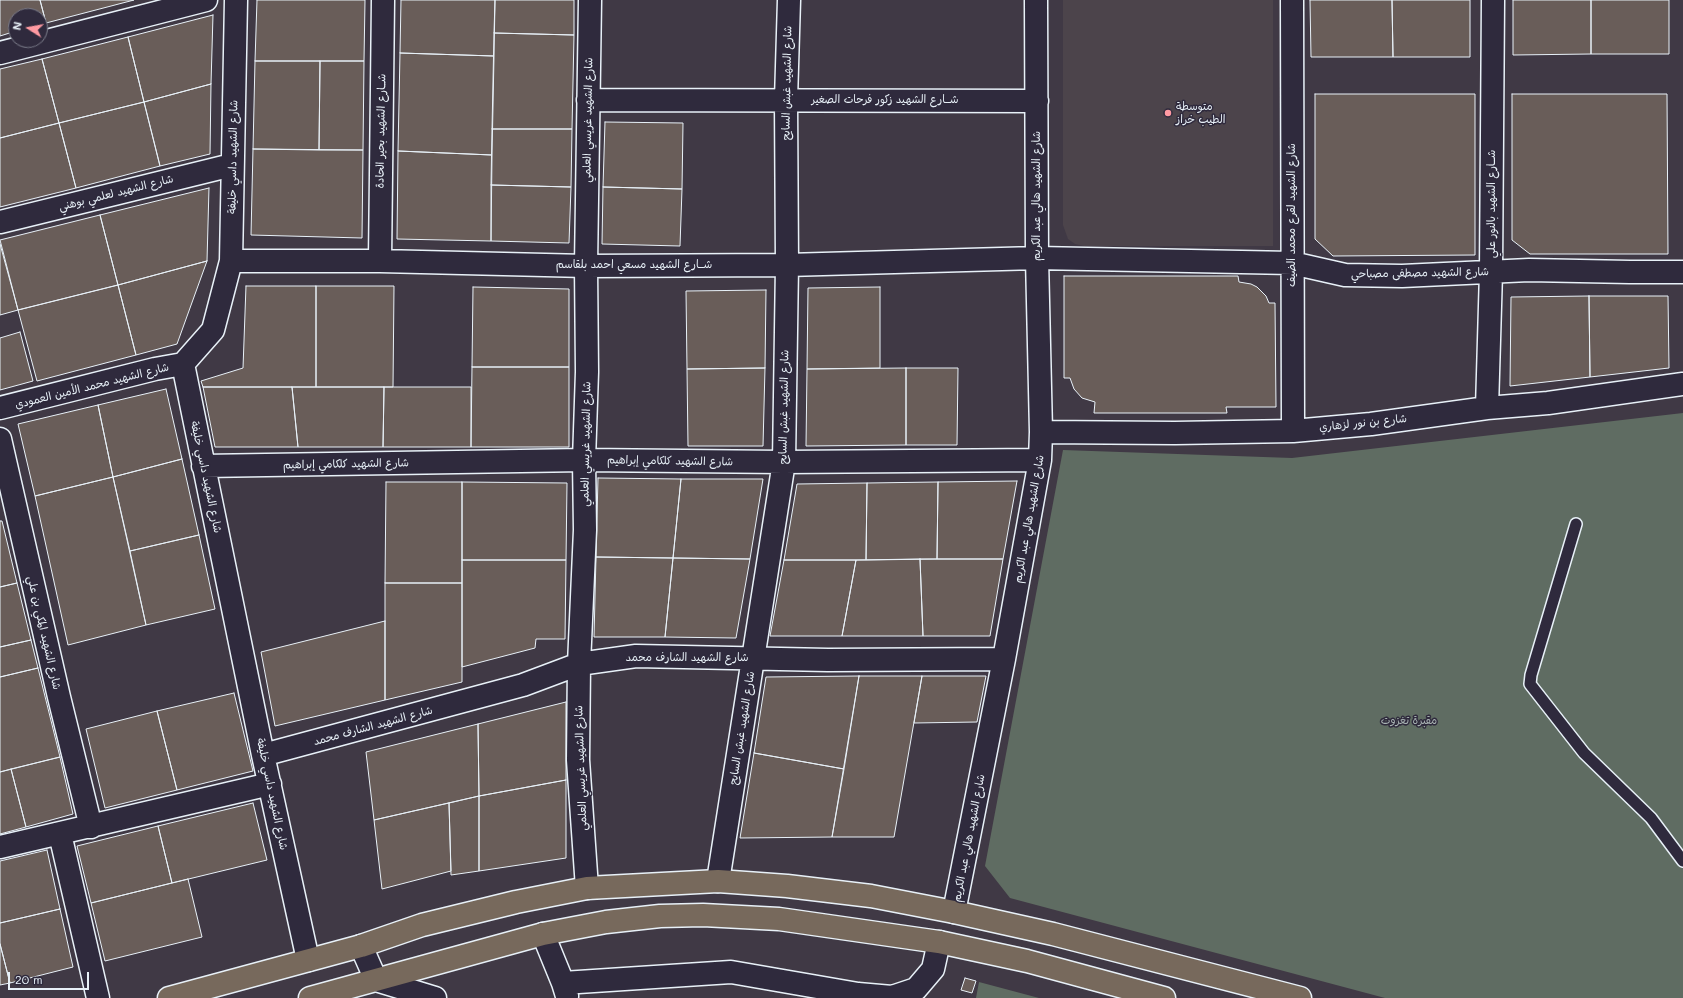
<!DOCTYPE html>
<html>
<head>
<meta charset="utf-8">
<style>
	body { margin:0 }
	#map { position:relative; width:1683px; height:998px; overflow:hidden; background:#403945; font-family:Mali,sans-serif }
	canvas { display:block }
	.north { position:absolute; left:8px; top:8px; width:40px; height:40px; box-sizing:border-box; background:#2f2a3d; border:1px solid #797a88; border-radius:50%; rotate:281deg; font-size:11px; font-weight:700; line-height:16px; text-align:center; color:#e8f1f8 }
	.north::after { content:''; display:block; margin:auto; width:14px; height:18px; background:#ff9aa2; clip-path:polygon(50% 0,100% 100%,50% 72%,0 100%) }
	.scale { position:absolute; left:8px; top:972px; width:81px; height:18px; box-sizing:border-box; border:2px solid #e8f1f8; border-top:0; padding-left:5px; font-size:12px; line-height:14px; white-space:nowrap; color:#e8f1f8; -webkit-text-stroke:3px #2f2a3d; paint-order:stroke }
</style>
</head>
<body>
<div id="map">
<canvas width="1683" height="998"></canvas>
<div class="north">N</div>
<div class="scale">20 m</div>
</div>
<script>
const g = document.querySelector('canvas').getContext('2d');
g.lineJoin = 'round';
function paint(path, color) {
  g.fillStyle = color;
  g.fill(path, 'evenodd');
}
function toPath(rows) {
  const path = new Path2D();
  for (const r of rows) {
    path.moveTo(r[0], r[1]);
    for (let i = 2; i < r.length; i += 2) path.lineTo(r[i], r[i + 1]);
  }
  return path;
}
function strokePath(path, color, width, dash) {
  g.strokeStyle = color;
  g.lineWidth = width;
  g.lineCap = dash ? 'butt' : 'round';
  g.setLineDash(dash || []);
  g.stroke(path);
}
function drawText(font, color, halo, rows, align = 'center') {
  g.font = font + ' Mali,"Playpen Sans Arabic",sans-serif';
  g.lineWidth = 3;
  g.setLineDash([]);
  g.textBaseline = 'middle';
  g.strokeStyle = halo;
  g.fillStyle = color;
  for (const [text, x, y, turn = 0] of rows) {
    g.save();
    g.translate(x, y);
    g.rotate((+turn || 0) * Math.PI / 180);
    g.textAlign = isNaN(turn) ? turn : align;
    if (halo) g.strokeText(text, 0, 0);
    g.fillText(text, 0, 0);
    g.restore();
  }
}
const built = toPath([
	[1063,0,1273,0,1273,246,1084,246,1075,244,1068,239,1063,225]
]);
const green = toPath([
	[1683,413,1683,998,1385,998,1010,898,985,866,1063,450,1292,458],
	[979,982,1039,998,976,998]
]);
const building = toPath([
	[0,0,40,0,46,23,40,25,40,16,16,16,16,31,0,36,0,0],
	[40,0,134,0,46,23,40,0],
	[257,0,365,0,364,61,255,61,257,0],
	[401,0,495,0,494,56,400,53,401,0],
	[495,0,574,0,574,35,494,33,495,0],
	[1310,0,1392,0,1393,57,1311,57,1310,0],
	[1392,0,1470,0,1470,57,1393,57,1392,0],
	[1513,0,1591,0,1591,54,1513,55,1513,0],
	[1591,0,1669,0,1669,54,1591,54,1591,0],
	[213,15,211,84,144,102,128,37,213,15],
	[494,33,574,35,572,129,492,129,494,33],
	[128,37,144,102,59,123,42,59,128,37],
	[400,53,494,56,492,155,398,151,400,53],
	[42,59,59,123,0,138,0,69,42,59],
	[255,61,320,61,319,150,253,149,255,61],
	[320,61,364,61,363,150,319,150,320,61],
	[211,84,210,154,160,166,144,102,211,84],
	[1315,94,1475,94,1475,255,1333,256,1315,239,1315,94],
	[1512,94,1667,94,1668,254,1530,254,1512,240,1512,94],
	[144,102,160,166,76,188,59,123,144,102],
	[605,122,683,123,682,189,603,187,605,122],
	[59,123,76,188,0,207,0,138,59,123],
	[492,129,572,129,571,187,491,185,492,129],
	[253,149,363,150,362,238,251,235,253,149],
	[398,151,492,155,491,241,397,239,398,151],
	[491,185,571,187,569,243,491,241,491,185],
	[603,187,682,189,680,246,602,244,603,187],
	[209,188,207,261,118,285,100,215,209,188],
	[100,215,118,285,18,310,0,240,100,215],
	[0,244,18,310,0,315,0,244],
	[207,261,177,344,136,355,118,285,207,261],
	[1064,276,1238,276,1239,282,1251,284,1257,287,1266,296,1269,303,1275,303,1276,407,1226,407,1227,413,1094,413,1095,402,1082,398,1074,389,1070,378,1064,378,1064,276],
	[118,285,136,355,37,381,18,310,118,285],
	[246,286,316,286,316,387,203,387,201,381,243,368,246,286],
	[316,286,394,286,393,387,316,387,316,286],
	[473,287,569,289,569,367,472,367,473,287],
	[880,287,880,368,807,369,808,288,880,287],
	[766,290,765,368,687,369,686,291,766,290],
	[1589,296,1668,296,1669,368,1590,377,1589,296],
	[1589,296,1590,377,1510,386,1511,297,1589,296],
	[20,332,33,381,0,390,0,338,20,332],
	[472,367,569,367,569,447,471,447,472,367],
	[765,368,763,446,688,446,687,369,765,368],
	[906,368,906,445,806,446,807,369,906,368],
	[906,368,958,368,957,445,906,445,906,368],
	[203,387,292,387,298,447,215,447,203,387],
	[292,387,384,387,383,447,298,447,292,387],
	[384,387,471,387,471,447,383,447,384,387],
	[166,389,182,459,113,477,98,405,166,389],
	[98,405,113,477,35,496,18,424,98,405],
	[182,459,199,535,130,551,113,477,182,459],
	[113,477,146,625,68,645,35,496,113,477],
	[598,478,681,479,673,558,596,557,598,478],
	[681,479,763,479,750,559,673,558,681,479],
	[1017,481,1003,559,937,559,938,482,1017,481],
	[386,482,462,482,462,583,385,583,386,482],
	[462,482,567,483,566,560,462,560,462,482],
	[938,482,937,559,866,560,867,483,938,482],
	[867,483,866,560,784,560,797,484,867,483],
	[0,521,2,521,17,583,0,587,0,521],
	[199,535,215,609,146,625,130,551,199,535],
	[596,557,673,558,665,637,594,637,596,557],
	[673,558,750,559,736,638,665,637,673,558],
	[920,559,1003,559,990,636,923,636,920,559],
	[920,559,923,636,842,636,856,560,920,559],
	[462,560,566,560,565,639,536,639,535,648,462,667,462,560],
	[784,560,856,560,842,636,770,636,784,560],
	[17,583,31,640,0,647,0,587,17,583],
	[385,583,462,583,462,682,385,700,385,583],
	[385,621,385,700,275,726,261,652,385,621],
	[31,640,38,668,0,677,0,647,31,640],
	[38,668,60,757,0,772,0,677,38,668],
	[859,676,844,769,754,753,766,677,859,676],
	[859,676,922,676,894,837,832,837,859,676],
	[922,676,986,676,977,722,914,723,922,676],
	[234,693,253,771,177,790,157,711,234,693],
	[566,702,566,780,479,796,478,724,566,702],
	[157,711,177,790,105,808,86,729,157,711],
	[478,724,479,796,374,820,366,752,478,724],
	[754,753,844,769,832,837,740,838,754,753],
	[60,757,73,814,26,827,11,769,60,757],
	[11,769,26,827,0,834,0,772,11,769],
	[566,780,566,858,479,871,479,796,566,780],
	[479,796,479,871,451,875,449,803,479,796],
	[253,803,267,860,172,883,158,826,253,803],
	[449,803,451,871,382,889,374,820,449,803],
	[158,826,172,883,91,903,77,846,158,826],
	[47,850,60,909,0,923,0,861,47,850],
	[188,879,202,937,105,961,91,903,188,879],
	[60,909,73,967,10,983,0,944,0,923,60,909],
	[0,944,10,983,0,985,0,944],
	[965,978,976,981,972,993,961,990,965,978]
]);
const lane = toPath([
	[1576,524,1531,675,1530,684,1584,753,1651,818,1683,861]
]);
const street = toPath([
	[236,0,231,261,213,330,183,364,263,755,308,960],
	[1292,0,1293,431],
	[0,53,206,0],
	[588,100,1037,101],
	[0,222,232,165],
	[231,261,380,261,586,266,787,265,1037,258,1292,263,1345,275,1402,276,1529,270,1630,272,1683,272],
	[380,261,383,0],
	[0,408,155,369,183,364],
	[1487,408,1491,272,1493,0],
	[1041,432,1175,433,1293,431,1371,424,1487,408,1548,403,1683,384],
	[0,439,59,697,91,827],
	[203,466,584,460,784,462,1040,460],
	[263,755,523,685,579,664,636,656,828,660,1004,659],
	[60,834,98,998],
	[0,847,270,784],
	[718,881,784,462,787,265,786,100,789,0],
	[587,888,578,760,579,664,585,530,584,460,587,372,586,266,590,0],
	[954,912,1004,659,1040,460,1041,432,1037,258,1036,0],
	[543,934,563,983,567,996],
	[361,946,376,980,435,998],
	[563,983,731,972,858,994,892,997,916,989,933,969,939,942]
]);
const highway = toPath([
	[169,998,361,946,422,925,516,902,587,888,718,881,787,886,871,896,954,912,1053,934,1300,998],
	[310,998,543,934,606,922,660,916,703,915,779,919,939,942,1027,961,1164,998]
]);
const markers = [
	[1168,113,4,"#ff9aa2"]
];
const streetNames = [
	["شارع الشهيد غبش السايح",787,83,-89],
	["شــارع الشهيد زكور فرحات الصغير",885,100],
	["شارع الشهيد غريسي العلمي",588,120,-89],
	["شــارع الشهيد بحير الحادة",381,131,-89],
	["شارع الشهيد داسي خليفة",233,157,-89],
	["شارع الشهيد لعلمي بوهني",116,193,-14],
	["شارع الشهيد هالي عبد الكريم",1037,196,-90],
	["شــارع الشهيد بالنور علي",1492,204,-90],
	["شارع الشهيد لقرع محمد الضيف",1292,215,-90],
	["شــارع الشهيد مسعي احمد بلقاسم",634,265],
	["شارع الشهيد مصطفى مصباحي",1420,273,-1],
	["شارع الشهيد محمد الأمين العمودي",92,386,-14],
	["شارع الشهيد غبش السايح",784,407,-89],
	["شارع بن نور لزهاري",1363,423,-6],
	["شارع الشهيد غريسي العلمي",586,444,-89],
	["شارع الشهيد كلكامي إبراهيم",670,461,1],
	["شارع الشهيد كلكامي إبراهيم",346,464,-1],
	["شارع الشهيد داسي خليفة",206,477,78],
	["شارع الشهيد هالي عبد الكريم",1029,519,-80],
	["شارع الشهيد المكي بن علي",44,633,77],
	["شارع الشهيد الشارف محمد",687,658],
	["شارع الشهيد الشارف محمد",373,726,-15],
	["شارع الشهيد غبش السايح",742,728,-81],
	["شارع الشهيد غريسي العلمي",581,768,-92],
	["شارع الشهيد داسي خليفة",272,794,78],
	["شارع الشهيد هالي عبد الكريم",969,838,-79]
];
const poiNames = [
	["متوسطة",1176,107],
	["الطيب خراز",1176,120]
];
const parkNames = [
	["مقبرة تغزوت",1409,721]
];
paint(built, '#4c444b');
paint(green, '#5f6c62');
paint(building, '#695d59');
strokePath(building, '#e8f1f8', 1);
strokePath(lane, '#e8f1f8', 14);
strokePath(street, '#e8f1f8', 25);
strokePath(highway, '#e8f1f8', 25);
strokePath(lane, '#2f2a3d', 11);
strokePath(street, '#2f2a3d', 22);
strokePath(highway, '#77695c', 22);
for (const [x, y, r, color] of markers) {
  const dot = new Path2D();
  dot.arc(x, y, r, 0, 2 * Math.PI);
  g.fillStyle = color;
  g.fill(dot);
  strokePath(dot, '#2f2a3d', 1.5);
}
drawText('11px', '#e8f1f8', '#2f2a3d', streetNames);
drawText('11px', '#e8f1f8', '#2f2a3d', poiNames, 'left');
drawText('11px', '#aab5b4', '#2f2a3d', parkNames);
</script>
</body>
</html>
